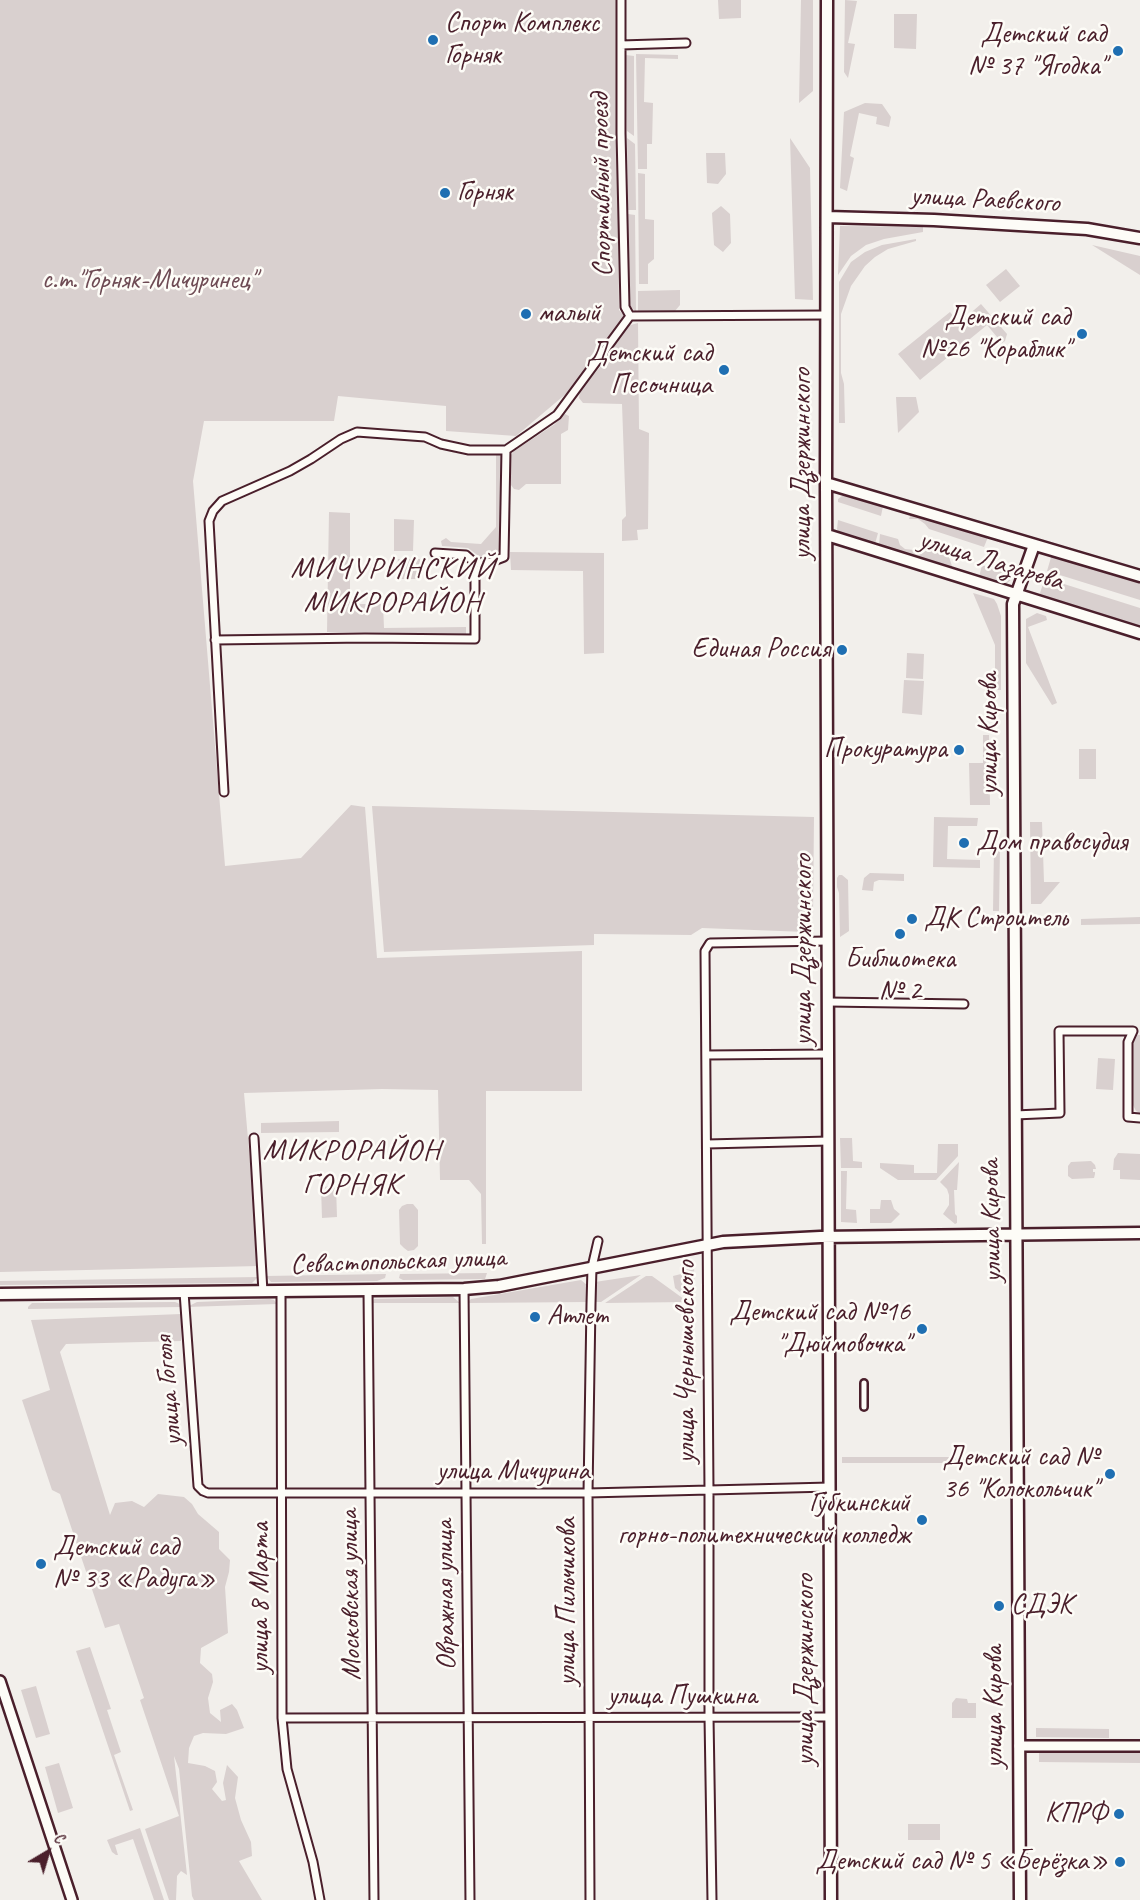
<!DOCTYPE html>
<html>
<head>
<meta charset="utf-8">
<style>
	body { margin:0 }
	#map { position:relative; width:1140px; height:1900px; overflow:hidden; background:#f2efeb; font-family:Caveat,sans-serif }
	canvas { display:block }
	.north { position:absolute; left:18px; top:1822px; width:60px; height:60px; -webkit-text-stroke:4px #fdfcf7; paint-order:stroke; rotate:38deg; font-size:16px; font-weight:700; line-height:24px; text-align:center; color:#4a1f2b }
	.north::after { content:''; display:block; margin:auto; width:21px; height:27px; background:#4a1f2b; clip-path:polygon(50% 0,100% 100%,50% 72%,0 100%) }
</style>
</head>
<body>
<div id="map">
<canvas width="1140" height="1900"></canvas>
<div class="north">С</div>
</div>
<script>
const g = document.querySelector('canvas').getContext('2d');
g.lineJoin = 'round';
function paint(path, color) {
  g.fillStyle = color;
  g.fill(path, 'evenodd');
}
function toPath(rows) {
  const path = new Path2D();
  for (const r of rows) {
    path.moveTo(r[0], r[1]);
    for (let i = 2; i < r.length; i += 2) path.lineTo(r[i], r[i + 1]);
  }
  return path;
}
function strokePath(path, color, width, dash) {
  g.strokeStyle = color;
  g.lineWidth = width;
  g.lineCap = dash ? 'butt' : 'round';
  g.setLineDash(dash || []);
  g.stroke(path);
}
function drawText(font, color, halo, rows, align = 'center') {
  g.font = font + ' Caveat,sans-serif';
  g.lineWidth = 5;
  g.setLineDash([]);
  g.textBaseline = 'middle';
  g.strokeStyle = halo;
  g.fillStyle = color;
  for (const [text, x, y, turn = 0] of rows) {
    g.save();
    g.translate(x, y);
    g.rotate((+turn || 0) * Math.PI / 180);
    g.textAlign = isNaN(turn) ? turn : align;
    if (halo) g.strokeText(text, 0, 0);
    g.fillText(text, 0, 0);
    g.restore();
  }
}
const green = toPath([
	[0,0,616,0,617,125,620,207,618,232,619,310,626,318,567,393,516,436,446,431,446,406,338,396,334,421,204,421,193,481,225,866,301,858,351,805,365,807,377,958,582,951,582,1091,486,1091,486,1244,482,1244,481,1194,469,1180,440,1180,438,1090,382,1089,244,1093,259,1266,0,1272],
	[718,0,741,0,741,18,719,19],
	[801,0,813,0,813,91,799,103],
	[845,0,857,1,848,43,855,44,848,78,844,72],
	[894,14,917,14,916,49,894,48],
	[636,54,678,55,678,59,645,58,644,102,653,103,652,144,647,144,647,169,638,169],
	[626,55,634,56,634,136,627,131],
	[865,103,882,104,891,117,889,127,876,124,877,117,859,113,850,156,854,158,847,191,840,188,844,112],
	[627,138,635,144,636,210,628,210],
	[790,138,810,168,813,300,795,299],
	[706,153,725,153,726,174,718,184,707,183],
	[638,173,645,174,645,219,654,220,654,259,648,264,648,284,639,284],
	[721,206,730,214,731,243,723,252,714,245,712,213],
	[628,214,635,215,636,312,629,305,628,301],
	[840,226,923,227,923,232,884,239,866,245,851,256,838,275],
	[916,239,916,241,888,249,875,257,865,266,851,286,841,314,841,373,844,384,845,423,839,423,839,282,851,262,865,252,882,245],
	[1092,245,1140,256,1140,275],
	[1006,269,1020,286,1000,302,986,285],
	[680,290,680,305,675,311,638,311,638,291],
	[981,304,1007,334,1005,341,1002,343,987,325,920,380,898,354,950,312,959,323],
	[638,323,639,429,649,433,648,529,637,530,638,540,622,541,622,520,626,516,622,404,583,403,579,398,580,389,603,364,627,326],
	[896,397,916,397,919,412,898,433],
	[563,413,569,416,568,430,561,434,561,484,526,484,519,490,514,489,511,485,511,455,514,451,555,424],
	[498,453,502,454,500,553,497,555,480,557,468,548,442,546,441,541,446,538,451,542,481,544,496,527,496,454],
	[848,495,883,506,881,516,838,502,838,499,842,496],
	[329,512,350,513,350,604,383,604,384,628,466,627,466,634,327,632],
	[911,513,988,537,984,547,929,529,925,524,918,519,909,519],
	[394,519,414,520,413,551,394,551],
	[838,520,878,533,875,544,839,533,837,529],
	[880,534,898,539,900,545,905,549,922,551,926,547,948,554,953,569,879,545],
	[510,552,604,553,604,653,584,654,583,571,511,570],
	[1052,554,1140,581,1140,600,1047,571],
	[398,559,420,559,420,579,397,579],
	[982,565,1013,575,1012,579,1006,584,997,583,979,577],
	[1045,578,1140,608,1140,629,1039,596],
	[973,593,994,599,997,604,1001,616,1001,690,995,690,995,645],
	[1037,613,1046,616,1047,620,1028,627,1057,703,1052,705,1026,663,1026,619],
	[907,653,924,654,923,679,906,678],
	[904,680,924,681,922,715,902,713],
	[983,735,989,735,990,805,970,805,969,763,983,763],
	[1079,749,1096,749,1096,779,1079,779],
	[372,806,814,817,813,916,806,916,806,932,702,928,691,935,594,934,594,945,384,952],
	[934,817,978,818,977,826,948,826,947,859,980,860,980,868,933,867],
	[1030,822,1042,822,1044,882,1060,882,1041,904,1031,904],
	[994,847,1000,847,999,911,993,911],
	[870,873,904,874,904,881,879,880,874,882,873,891,862,890,864,878],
	[839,875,842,875,848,880,849,931,840,937,839,893,837,887,837,878],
	[1140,917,1140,924,1081,925,1081,919],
	[1137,1035,1140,1035,1140,1113,1136,1111,1133,1105,1132,1042],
	[1098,1058,1115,1059,1113,1090,1096,1089],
	[339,1121,339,1132,261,1133,261,1123],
	[840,1138,852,1138,853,1161,862,1162,862,1168,841,1168],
	[938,1144,958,1144,958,1156,936,1180,898,1180,880,1168,880,1163,914,1165,914,1173,937,1173],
	[1118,1153,1140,1154,1140,1180,1120,1179,1120,1170,1113,1170,1114,1159],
	[1091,1161,1095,1165,1096,1169,1093,1169,1093,1172,1095,1172,1095,1174,1094,1178,1072,1179,1068,1176,1068,1166,1071,1162],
	[959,1162,957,1190,954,1190,955,1214,957,1216,957,1223,955,1224,943,1214,949,1205,949,1195,947,1189,940,1182],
	[841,1171,847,1171,846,1209,856,1210,857,1223,841,1222],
	[336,1186,337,1217,322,1218,321,1187],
	[881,1200,891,1200,894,1209,900,1214,891,1223,870,1223,870,1209,880,1209],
	[407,1204,413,1204,418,1210,418,1246,414,1250,408,1251,404,1248,400,1244,399,1210,402,1206],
	[694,1267,695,1301,690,1301,675,1288,673,1276,685,1273,685,1268],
	[487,1273,485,1279,403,1280,399,1278,400,1274],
	[386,1274,385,1278,377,1281,271,1282,266,1276],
	[641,1275,601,1302,595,1302,595,1282],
	[646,1276,652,1276,688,1302,605,1303],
	[258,1277,252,1283,0,1285,0,1281],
	[581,1280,587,1285,588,1302,467,1303,471,1299],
	[453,1297,460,1303,372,1303,374,1299,378,1299],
	[270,1299,274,1300,277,1304,187,1307,197,1302],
	[175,1302,178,1303,182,1307,28,1309,28,1307,32,1303],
	[181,1314,181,1341,66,1344,60,1352,110,1515,115,1503,132,1501,144,1507,158,1494,184,1497,192,1504,198,1514,219,1532,219,1549,230,1560,229,1572,225,1587,228,1633,201,1648,200,1663,212,1674,213,1682,208,1698,210,1713,221,1722,220,1710,232,1704,237,1710,244,1728,226,1734,203,1733,194,1736,189,1748,188,1763,205,1766,215,1771,217,1782,212,1789,222,1801,226,1800,223,1783,227,1765,238,1777,235,1798,241,1820,251,1842,252,1856,239,1861,262,1900,194,1900,192,1896,190,1876,179,1769,174,1756,187,1875,181,1871,177,1876,176,1900,169,1900,145,1829,179,1816,140,1700,144,1698,119,1624,105,1628,60,1494,52,1490,22,1400,50,1390,31,1320],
	[842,1457,1002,1457,1002,1463,842,1463],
	[90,1647,111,1709,107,1710,121,1752,114,1755,133,1810,130,1811,76,1651],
	[36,1686,50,1734,36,1738,21,1690],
	[956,1698,967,1699,968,1703,976,1703,976,1718,952,1718,952,1703],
	[1036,1728,1109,1729,1109,1738,1036,1737],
	[1039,1750,1140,1751,1140,1763,1039,1762],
	[59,1763,73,1808,58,1813,45,1767],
	[908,1824,940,1824,940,1840,908,1840],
	[140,1828,164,1900,154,1900,133,1839,115,1845,118,1855,116,1855,112,1852,107,1840]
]);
const pedestrian = toPath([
	[864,1407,864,1383]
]);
const minor = toPath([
	[621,0,621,133,625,307,630,316,826,315],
	[621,45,686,43],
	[435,553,466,555,475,563],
	[215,640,365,638,475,639,475,563,491,562,504,557,506,450],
	[224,792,209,521,213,511,222,501,290,471,311,459,341,439,357,432,425,437,441,444,469,450,506,450,557,415,630,316],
	[829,1002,964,1004],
	[706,1055,829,1054],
	[1015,1115,1060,1113,1059,1031,1133,1031,1128,1042,1128,1117,1140,1118],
	[254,1138,263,1292],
	[707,1144,829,1141],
	[464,1289,470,1900],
	[368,1290,374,1900],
	[281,1291,282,1718,287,1769,313,1862,320,1900],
	[184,1292,198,1486,203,1491,208,1493,588,1493,830,1487],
	[282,1718,830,1717],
	[590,1900,588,1493,591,1304,592,1267,598,1241],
	[712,1900,709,1717,709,1491,705,951,710,943,828,941]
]);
const tertiary = toPath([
	[0,1681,72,1900],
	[1019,1746,1140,1746]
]);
const secondary = toPath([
	[827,0,826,483,831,1900],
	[827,217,934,220,1087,229,1140,238],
	[826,483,1140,576],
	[827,535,1140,633],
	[0,1294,464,1289,499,1286,723,1242,820,1237,1140,1233],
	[1020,1900,1013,604,1034,545]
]);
const markers = [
	[433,40,6,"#1f6fb2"],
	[1118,51,6,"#1f6fb2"],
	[445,193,6,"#1f6fb2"],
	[526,314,6,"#1f6fb2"],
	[1082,334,6,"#1f6fb2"],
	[724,370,6,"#1f6fb2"],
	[842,650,6,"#1f6fb2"],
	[959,750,6,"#1f6fb2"],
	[964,843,6,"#1f6fb2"],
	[912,919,6,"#1f6fb2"],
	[900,934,6,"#1f6fb2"],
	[535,1317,6,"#1f6fb2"],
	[922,1329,6,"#1f6fb2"],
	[1110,1474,6,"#1f6fb2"],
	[922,1520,6,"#1f6fb2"],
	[41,1564,6,"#1f6fb2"],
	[999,1606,6,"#1f6fb2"],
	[1119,1814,6,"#1f6fb2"],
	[1120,1862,6,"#1f6fb2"]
];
const poiNames = [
	["Спорт Комплекс",445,24,"left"],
	["Горняк",445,56,"left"],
	["Детский сад",1106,35],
	["№ 37 \"Ягодка\"",1106,67],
	["Горняк",457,193,"left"],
	["малый",538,314,"left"],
	["Детский сад",1070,318],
	["№26 \"Кораблик\"",1070,350],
	["Детский сад",712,354],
	["Песочница",712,386],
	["Единая Россия",830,650],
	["Прокуратура",947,750],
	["Дом правосудия",976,843,"left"],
	["ДК Строитель",924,919,"left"],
	["Библиотека",900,960,"center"],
	["№ 2",900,992,"center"],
	["Детский сад №16",910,1313],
	["\"Дюймовочка\"",910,1345],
	["Атлет",547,1317,"left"],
	["Детский сад №",1098,1458],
	["36 \"Колокольчик\"",1098,1490],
	["Губкинский",910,1504],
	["горно-политехнический колледж",910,1536],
	["Детский сад",53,1548,"left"],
	["№ 33 «Радуга»",53,1580,"left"],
	["СДЭК",1011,1606,"left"],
	["КПРФ",1107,1814],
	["Детский сад № 5 «Берёзка»",1108,1862]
];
const streetNames = [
	["Спортивный проезд",602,185,-91],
	["улица Раевского",985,200,3],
	["улица Дзержинского",803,464,-90],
	["улица Лазарева",991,561,17],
	["улица Кирова",990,734,-90],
	["улица Дзержинского",804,950,-90],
	["улица Кирова",992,1221,-91],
	["Севастопольская улица",398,1262,-2],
	["улица Чернышевского",687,1362,-90],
	["улица Гоголя",169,1391,-95],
	["улица Мичурина",513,1472],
	["Московская улица",351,1595,-91],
	["Овражная улица",446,1595,-91],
	["улица 8 Марта",261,1598,-90],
	["улица Пильчикова",568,1602,-90],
	["улица Дзержинского",806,1670,-90],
	["улица Пушкина",682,1697],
	["улица Кирова",995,1707,-90]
];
const parkNames = [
	["с.т.\"Горняк-Мичуринец\"",149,281]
];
const neighbourhoodNames = [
	["МИЧУРИНСКИЙ",393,569],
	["МИКРОРАЙОН",393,603],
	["МИКРОРАЙОН",352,1151],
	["ГОРНЯК",352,1185]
];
paint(green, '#d9d0cf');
strokePath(pedestrian, '#4a1f2b', 10);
strokePath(minor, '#4a1f2b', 11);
strokePath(tertiary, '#4a1f2b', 14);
strokePath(secondary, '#4a1f2b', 15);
strokePath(pedestrian, '#fdfcf7', 5);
strokePath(minor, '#fdfcf7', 7);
strokePath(tertiary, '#fdfcf7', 9);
strokePath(secondary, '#fdfcf7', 10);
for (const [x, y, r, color] of markers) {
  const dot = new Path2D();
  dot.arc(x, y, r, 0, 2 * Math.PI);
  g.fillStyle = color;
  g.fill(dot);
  strokePath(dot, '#fdfcf7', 2);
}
drawText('28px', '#4a1f2b', '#fdfcf7', poiNames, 'right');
drawText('28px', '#4a1f2b', '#fdfcf7', streetNames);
drawText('28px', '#6e4b54', '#fdfcf7', parkNames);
g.letterSpacing = '1.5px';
drawText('30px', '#4a1f2b', '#fdfcf7', neighbourhoodNames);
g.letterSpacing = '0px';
</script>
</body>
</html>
